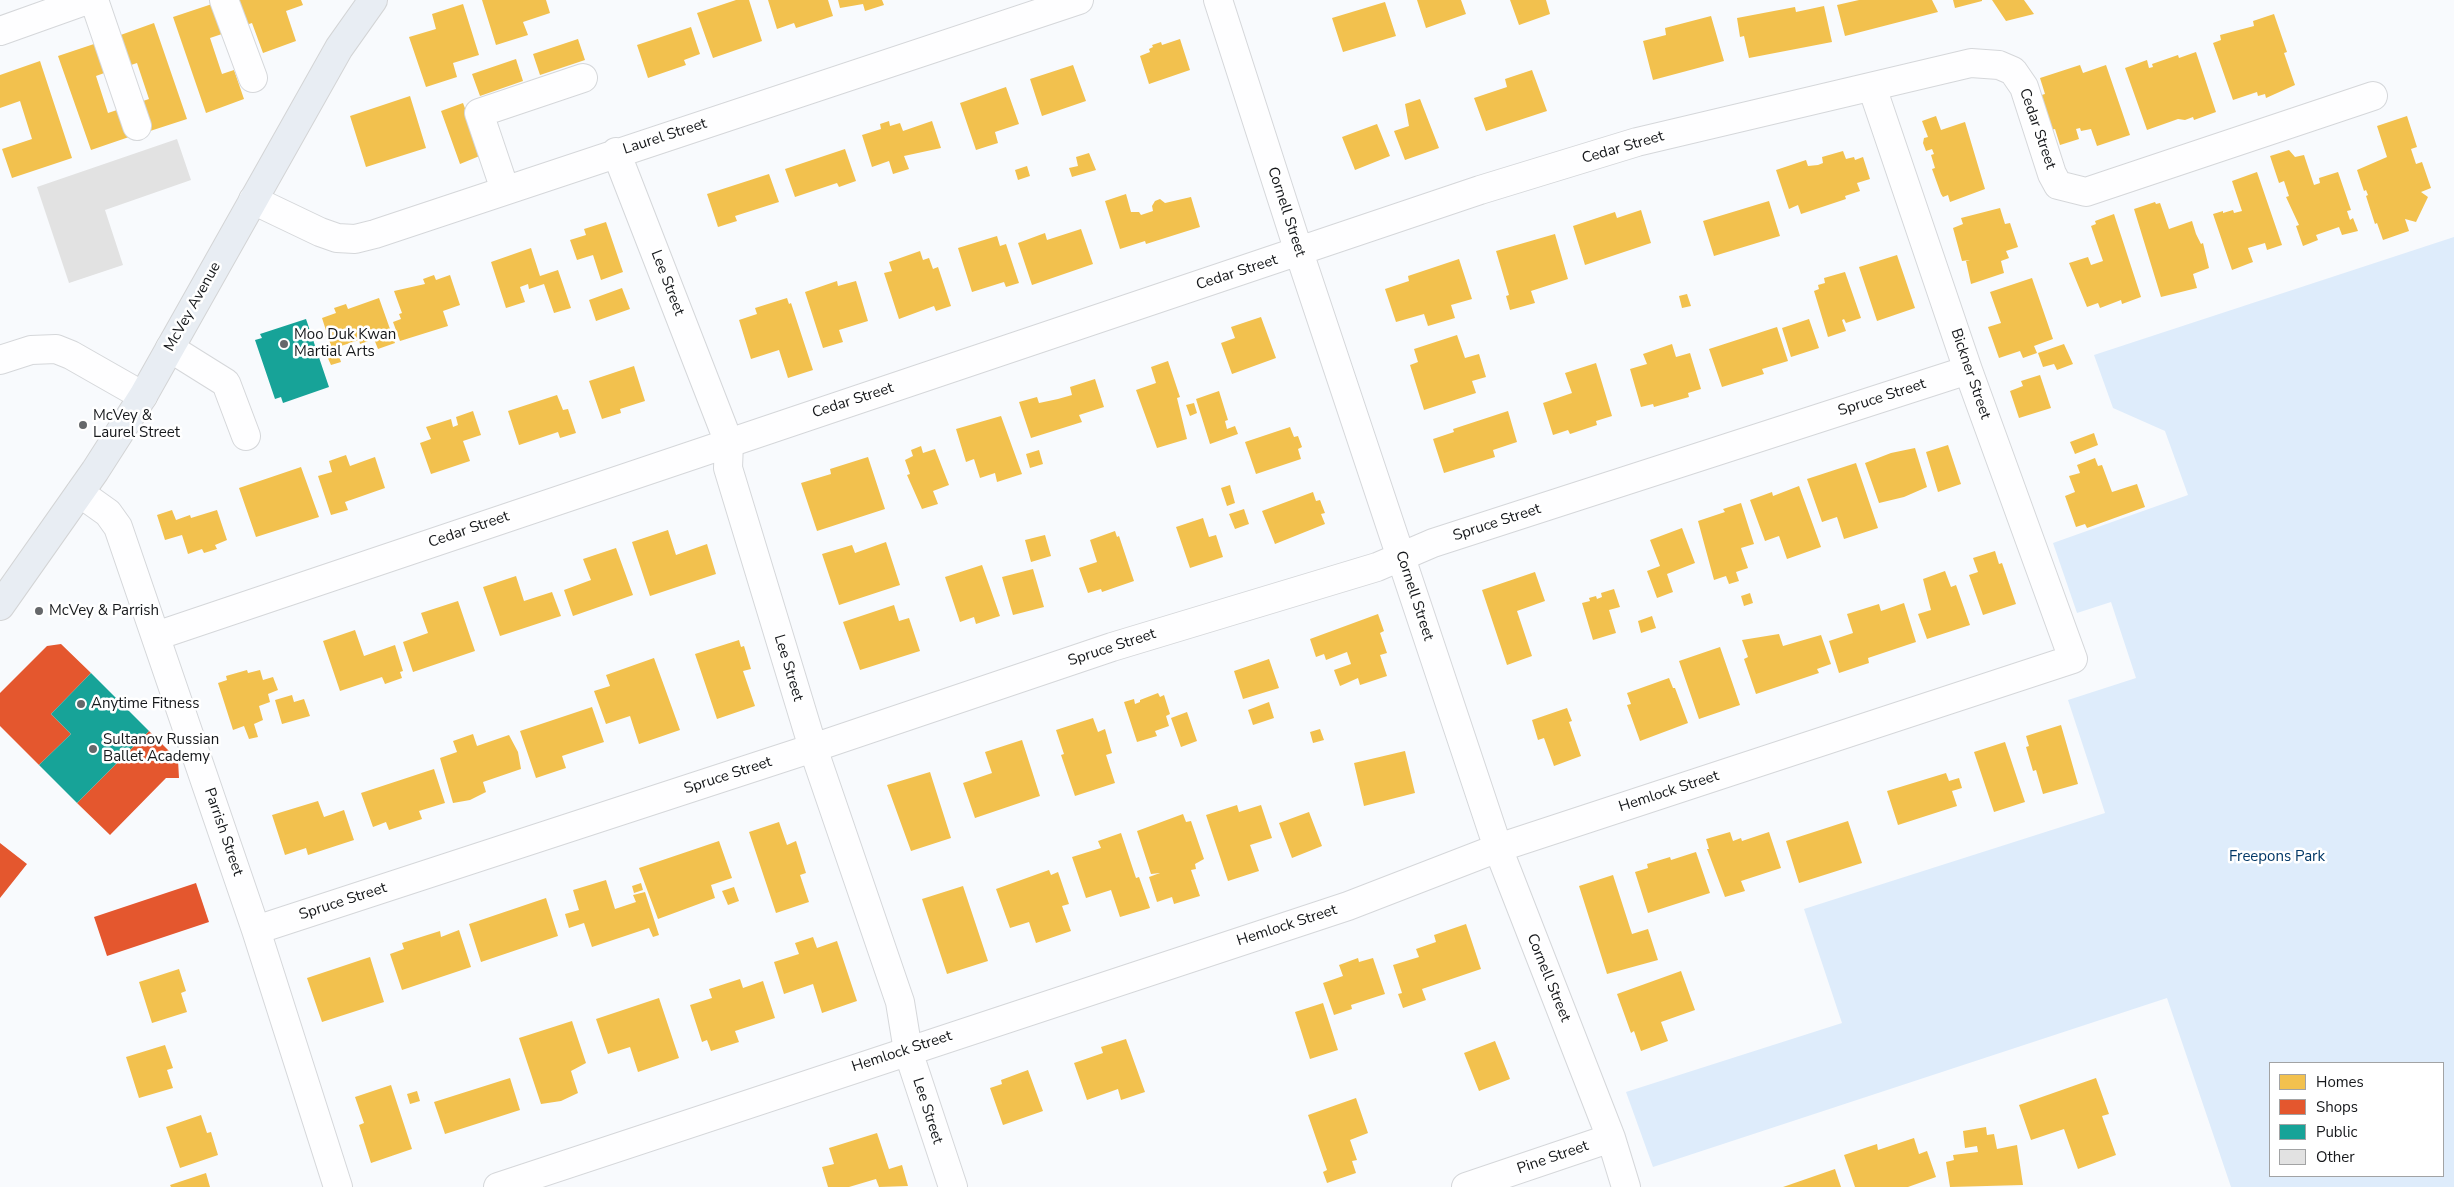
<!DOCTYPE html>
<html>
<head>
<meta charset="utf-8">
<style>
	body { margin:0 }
	#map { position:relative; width:2454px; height:1187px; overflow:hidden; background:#f8fafd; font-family:"Nunito Sans",sans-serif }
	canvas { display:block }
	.legend { position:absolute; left:2269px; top:1062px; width:175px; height:115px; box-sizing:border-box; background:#fff; border:1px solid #a2a3a4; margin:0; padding:6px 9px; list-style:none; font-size:15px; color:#16181b }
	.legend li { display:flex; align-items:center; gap:10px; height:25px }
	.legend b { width:25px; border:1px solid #a2a3a4 }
</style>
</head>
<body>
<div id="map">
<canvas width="2454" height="1187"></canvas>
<ul class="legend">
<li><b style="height:14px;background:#f2c14e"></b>Homes</li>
<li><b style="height:14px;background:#e4572e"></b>Shops</li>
<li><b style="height:14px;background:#17a398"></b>Public</li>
<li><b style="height:14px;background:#e2e2e2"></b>Other</li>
</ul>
</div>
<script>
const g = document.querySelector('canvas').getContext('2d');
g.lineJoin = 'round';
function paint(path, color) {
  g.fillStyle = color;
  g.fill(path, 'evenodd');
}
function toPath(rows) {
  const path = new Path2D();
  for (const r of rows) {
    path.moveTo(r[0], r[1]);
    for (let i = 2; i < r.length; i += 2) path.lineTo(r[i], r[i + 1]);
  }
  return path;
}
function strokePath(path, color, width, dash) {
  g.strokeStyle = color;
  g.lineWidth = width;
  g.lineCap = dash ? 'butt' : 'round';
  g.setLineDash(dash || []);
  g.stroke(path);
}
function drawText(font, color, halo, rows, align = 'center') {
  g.font = font + ' "Nunito Sans",sans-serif';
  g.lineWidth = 5;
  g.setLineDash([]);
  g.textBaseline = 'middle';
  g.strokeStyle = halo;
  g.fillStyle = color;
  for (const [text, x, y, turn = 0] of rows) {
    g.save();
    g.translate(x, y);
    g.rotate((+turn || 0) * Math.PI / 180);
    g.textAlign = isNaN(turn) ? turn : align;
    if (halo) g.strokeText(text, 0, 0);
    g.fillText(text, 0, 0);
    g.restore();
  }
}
const green = toPath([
	[2454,237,2454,1187,2231,1187,2167,998,1653,1167,1626,1092,1842,1023,1804,909,2105,813,2068,700,2136,678,2111,602,2077,613,2053,543,2188,495,2165,431,2113,408,2094,355],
	[2443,1063,2443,1176,2270,1176,2270,1063]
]);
const homes = toPath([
	[238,0,301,0,303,5,286,11,296,41,263,53,252,23,246,25],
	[482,0,546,0,550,13,523,22,528,35,496,45],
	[736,0,749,0,762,41,713,58,697,13],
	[768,0,828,0,833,16,796,28,794,23,777,29],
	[838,0,882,0,884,5,865,11,863,4,840,8],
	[1417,0,1461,0,1466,14,1426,28],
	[1510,0,1546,0,1550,14,1519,25],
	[1859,0,1932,0,1938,12,1845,36,1837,5],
	[1953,0,1982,0,1982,1,1955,8],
	[1992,0,2024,0,2034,14,2006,21],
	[1385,2,1396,36,1343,52,1332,18],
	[212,4,222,34,210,38,222,74,234,70,244,99,206,113,173,17],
	[463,4,479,55,453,63,457,77,426,87,409,37,436,29,432,14],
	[1824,6,1832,42,1749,58,1744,36,1740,37,1737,18,1795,7,1796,12],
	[2274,14,2287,52,2284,53,2295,85,2266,98,2265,94,2258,96,2257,92,2233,100,2213,43,2221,40,2220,35,2254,26,2253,21],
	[1711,16,1724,61,1653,80,1643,41,1666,35,1665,28],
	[154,23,187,119,147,132,137,103,149,99,137,63,125,67,115,37],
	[691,27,700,54,684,60,686,65,648,78,637,45],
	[578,39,585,60,540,75,533,54],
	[1180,39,1190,70,1149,84,1140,56,1150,52,1149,49,1153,47,1152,45,1161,42,1162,45],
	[97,43,107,72,96,76,108,113,120,109,129,137,91,150,58,56],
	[2196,52,2216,112,2194,120,2193,117,2185,120,2178,119,2147,130,2125,68,2147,60,2149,68,2153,67,2152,64,2178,55,2179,58],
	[516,59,523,81,480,96,472,74],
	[40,61,72,158,12,178,2,149,32,139,20,101,0,108,0,75],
	[1073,65,1086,101,1042,116,1030,79],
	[2080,65,2083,73,2106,65,2130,135,2097,146,2091,129,2081,131,2080,128,2076,129,2079,139,2060,145,2055,129,2050,130,2038,96,2045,94,2040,78],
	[1532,70,1547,111,1486,131,1474,98,1507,87,1505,79],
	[1006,87,1019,124,995,132,998,143,976,150,960,103],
	[410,96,426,148,366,167,350,116],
	[1420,99,1439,148,1405,160,1394,131,1409,126,1405,104],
	[463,103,482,155,460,164,441,111],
	[1936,116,1941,130,1965,122,1985,189,1950,202,1948,195,1943,197,1941,194,1932,169,1935,168,1931,155,1934,154,1932,149,1926,151,1923,143,1924,138,1928,137,1922,121],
	[2407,116,2417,147,2411,149,2416,164,2422,162,2431,188,2421,192,2428,197,2416,222,2405,219,2409,231,2383,240,2377,223,2375,224,2366,196,2368,195,2366,190,2364,191,2357,170,2387,157,2377,126],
	[889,121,890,126,900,123,903,131,932,121,941,148,904,156,909,169,893,174,889,161,872,167,862,135,881,129,880,124],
	[1377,124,1390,156,1355,170,1342,137],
	[845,149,856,181,839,187,837,183,795,197,785,169],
	[2289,150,2295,157,2304,155,2314,185,2320,183,2319,178,2338,172,2351,210,2347,211,2350,220,2353,218,2358,231,2342,235,2339,227,2316,235,2318,240,2303,246,2296,226,2299,225,2286,197,2289,196,2284,181,2279,183,2270,156],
	[1843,151,1846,159,1854,157,1855,160,1863,157,1870,179,1857,183,1860,191,1845,196,1846,199,1801,214,1798,205,1789,209,1776,170,1806,160,1808,166,1818,165,1823,163,1822,157],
	[1089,153,1096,170,1072,177,1069,168,1078,166,1076,157],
	[1027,166,1030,176,1018,180,1015,170],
	[2257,172,2282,245,2267,250,2265,243,2248,248,2253,262,2232,270,2213,214,2223,211,2223,213,2233,210,2234,213,2242,211,2232,181],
	[769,174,779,202,735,216,737,221,718,227,707,194],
	[1126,194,1131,212,1139,212,1141,215,1153,211,1152,206,1155,201,1160,199,1165,203,1191,197,1200,227,1146,244,1145,241,1120,249,1105,201],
	[1769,201,1780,236,1714,256,1703,221],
	[2155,202,2156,204,2160,203,2169,229,2192,221,2196,234,2201,244,2203,243,2209,268,2193,274,2197,288,2161,297,2134,209],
	[2000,208,2005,224,2010,223,2018,247,2006,251,2009,258,2001,261,2004,273,1971,284,1966,261,1970,260,1962,261,1953,228,1963,224,1961,218],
	[1641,210,1651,243,1585,265,1573,226,1615,212,1617,218],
	[2114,214,2141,297,2122,304,2121,300,2100,308,2098,303,2087,307,2069,263,2088,257,2091,265,2103,261,2091,226,2096,224,2095,221],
	[606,222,623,272,601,280,593,255,577,260,570,240,586,235,584,229],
	[1081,229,1093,264,1032,285,1018,243,1045,233,1047,240],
	[1555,234,1568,279,1531,291,1535,303,1510,310,1506,296,1509,295,1496,251],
	[997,236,1000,246,1006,244,1019,283,1006,287,1004,282,972,292,958,248],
	[531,248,540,276,558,270,571,308,554,313,544,284,529,289,528,284,520,287,525,302,506,308,491,262],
	[920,251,923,260,929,258,933,269,938,267,951,306,936,311,934,306,899,319,884,273,892,271,889,262],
	[1897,255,1915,308,1877,321,1859,267],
	[1459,259,1472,299,1451,305,1455,318,1428,326,1424,314,1396,322,1385,289,1409,281,1408,276],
	[1845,272,1861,318,1846,323,1844,319,1842,320,1846,331,1828,337,1814,291,1819,289,1818,285,1825,283,1824,278],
	[434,275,436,280,450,275,460,305,443,311,448,326,400,341,393,322,401,319,399,314,402,313,394,291,425,284,423,279],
	[2032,278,2053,339,2034,346,2037,353,2023,358,2020,351,1999,358,1988,327,2001,323,1990,292],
	[837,281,838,286,856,281,868,321,839,330,843,342,823,348,805,292],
	[622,288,630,309,596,321,589,300],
	[1687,294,1691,306,1682,308,1679,296],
	[379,298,395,343,378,349,374,339,360,344,359,340,332,349,322,318,336,313,334,308,346,304,348,309],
	[787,298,789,304,791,303,813,370,788,378,779,350,751,359,739,320,757,314,755,308],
	[1261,317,1276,358,1232,374,1221,343,1235,338,1231,327],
	[1809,319,1819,348,1791,357,1782,328],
	[1777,327,1788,361,1762,369,1764,374,1722,387,1709,349],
	[1457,335,1465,358,1479,354,1486,377,1472,381,1476,393,1424,410,1410,365,1418,362,1414,349],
	[1672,344,1676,357,1690,353,1701,389,1688,393,1689,397,1654,407,1653,404,1641,407,1630,369,1647,364,1643,354],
	[2064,344,2073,364,2057,370,2054,364,2043,367,2038,353],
	[337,350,341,362,331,365,326,354],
	[1168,361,1180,397,1177,398,1187,439,1157,448,1136,390,1156,383,1151,367],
	[1596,363,1612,416,1596,421,1597,425,1570,434,1568,430,1553,435,1543,403,1572,393,1565,373],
	[634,366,645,401,620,409,621,413,602,419,589,381],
	[2040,375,2051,408,2019,418,2010,391,2023,386,2021,381],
	[1095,379,1104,407,1079,415,1082,422,1031,438,1019,402,1037,397,1039,403,1058,399,1072,395,1070,387],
	[1219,391,1228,420,1225,421,1227,429,1235,426,1238,434,1210,444,1196,399],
	[557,395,563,410,568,409,576,433,560,438,558,432,519,445,508,411],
	[1194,403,1197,413,1190,416,1186,405],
	[473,411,481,435,463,441,470,461,431,474,420,443,431,439,426,427,451,419,453,427,458,425,456,417],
	[1508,411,1517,442,1493,450,1495,457,1444,473,1433,439,1454,432,1453,429],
	[1001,416,1022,474,997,482,995,473,980,478,974,459,966,462,956,429],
	[1290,427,1294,437,1298,436,1302,447,1298,449,1301,459,1256,474,1245,442],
	[2094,433,2098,445,2075,454,2070,442],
	[1948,445,1961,484,1938,492,1926,452],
	[921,446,923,453,935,449,949,485,933,491,938,504,922,509,907,475,910,474,905,460,913,456,911,450],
	[1915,448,1927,487,1904,497,1879,503,1865,463,1891,453],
	[1039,450,1043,464,1030,468,1026,454],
	[346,455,350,466,375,457,385,488,345,502,348,510,331,515,318,476,332,472,329,461],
	[868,457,885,509,817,531,801,483,831,474,830,469],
	[2095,458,2098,466,2102,465,2112,492,2137,484,2145,507,2087,528,2085,524,2076,527,2065,496,2075,492,2069,476,2080,473,2077,465],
	[1856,463,1878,528,1844,539,1837,517,1822,522,1807,479],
	[301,467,319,517,256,537,239,488],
	[1230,485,1235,503,1227,506,1221,488],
	[1799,486,1821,547,1787,559,1779,536,1765,541,1750,500,1772,492,1773,496],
	[1313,492,1316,501,1320,500,1325,513,1321,514,1325,524,1275,544,1262,511],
	[1741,503,1754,544,1741,548,1748,568,1736,572,1739,581,1729,584,1726,576,1714,580,1698,521,1725,512,1723,509],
	[1244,509,1249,524,1235,529,1229,514],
	[172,510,176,520,190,515,191,518,217,510,227,540,215,545,217,549,204,553,202,549,188,554,182,535,165,540,157,515],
	[1203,518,1209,537,1216,535,1223,557,1190,568,1176,527],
	[1682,528,1695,563,1667,574,1673,592,1657,598,1647,571,1660,566,1650,540],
	[668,530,676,555,707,544,716,574,650,596,632,542],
	[1115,531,1117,537,1119,536,1134,581,1102,592,1101,589,1088,593,1079,568,1097,562,1090,540],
	[1045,535,1051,556,1031,562,1025,540],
	[886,542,900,585,839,605,822,554,852,545,855,553],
	[616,548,633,595,573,616,564,590,591,580,583,559],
	[1995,551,1999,564,2002,563,2016,604,1983,615,1969,575,1978,572,1973,558],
	[982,565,1000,616,976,624,974,617,960,622,945,577],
	[1033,569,1044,607,1013,615,1002,577],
	[1945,571,1951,587,1956,585,1970,625,1927,639,1918,614,1931,610,1923,579],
	[1535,572,1545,601,1517,611,1532,656,1507,665,1482,590],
	[516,576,524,601,552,592,561,616,500,636,483,587],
	[1614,589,1620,607,1609,610,1616,633,1593,640,1582,603,1590,601,1589,598,1596,596,1597,599,1602,597,1601,593],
	[1750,593,1753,603,1744,606,1741,596],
	[458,601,475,651,413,672,403,642,428,633,421,613],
	[1904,603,1916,642,1868,658,1869,663,1839,673,1829,641,1853,633,1847,614,1879,604,1881,611],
	[894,605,899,621,909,618,920,651,860,670,843,622],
	[1378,614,1384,631,1380,633,1387,653,1380,655,1387,676,1360,685,1358,678,1340,686,1334,670,1351,664,1347,652,1326,660,1324,654,1316,657,1310,639],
	[1652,616,1656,628,1641,633,1638,621],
	[355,630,364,656,395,645,403,671,400,672,402,678,385,684,382,677,340,691,323,641],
	[1779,634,1783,646,1821,635,1831,664,1817,669,1819,673,1756,694,1744,659,1748,657,1742,640],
	[739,640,741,647,744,646,751,669,743,671,755,706,717,719,695,654],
	[1720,647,1740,705,1699,719,1679,661],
	[654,658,680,730,639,744,630,716,606,724,594,691,610,686,606,675],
	[1269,659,1279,688,1243,699,1234,671],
	[247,670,248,673,260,670,263,680,273,677,278,690,268,694,270,702,259,706,263,720,254,724,258,737,249,739,244,726,233,730,218,683,227,680,226,676],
	[1669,678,1673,688,1675,688,1688,723,1640,741,1627,705,1631,704,1627,693],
	[1158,693,1160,697,1164,695,1170,714,1166,716,1169,726,1155,731,1157,736,1137,742,1124,702,1134,699,1135,704,1140,702,1140,700],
	[292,695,294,702,304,699,310,716,282,724,275,700],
	[1269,702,1274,718,1253,725,1248,710],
	[592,707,604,742,562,756,566,768,536,778,520,731],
	[1567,708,1572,721,1569,722,1581,756,1554,766,1544,738,1538,740,1532,720],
	[1187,712,1197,741,1181,747,1171,718],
	[1093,718,1098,732,1105,729,1112,753,1106,755,1115,783,1075,796,1061,755,1064,754,1056,730],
	[2061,725,2078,784,2043,794,2036,770,2033,771,2026,747,2029,746,2026,736],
	[1320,729,1324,740,1313,743,1310,732],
	[473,734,477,746,509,735,518,752,521,769,483,782,486,792,470,800,453,803,440,758,457,752,453,741],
	[1022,740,1040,796,975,818,963,783,992,773,985,752],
	[2005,742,2025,802,1994,812,1974,752],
	[1405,751,1415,793,1364,806,1354,763],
	[434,769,445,803,419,811,422,819,389,830,386,822,373,827,361,793],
	[930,772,951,838,911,851,887,785],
	[1946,773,1949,781,1959,778,1962,788,1952,791,1957,806,1898,825,1887,791],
	[318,801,324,817,344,810,354,840,308,855,306,848,285,855,272,815],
	[1237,805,1239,812,1261,805,1272,838,1250,845,1259,871,1228,881,1206,815],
	[1309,812,1322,846,1292,858,1279,823],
	[1183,814,1186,822,1191,821,1204,859,1195,864,1196,869,1191,870,1200,896,1174,904,1172,897,1157,902,1149,877,1160,873,1151,874,1137,831],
	[1848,821,1862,863,1799,883,1786,841],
	[779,822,787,845,796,841,806,873,800,875,809,902,776,913,749,832],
	[1730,832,1733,841,1741,838,1742,841,1769,832,1781,868,1741,881,1745,891,1725,897,1707,849,1709,849,1706,839],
	[1121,833,1136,878,1139,877,1150,908,1120,917,1111,890,1086,898,1072,857,1101,848,1098,841],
	[719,841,732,878,711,885,715,898,658,919,639,868],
	[1696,852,1710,893,1648,913,1635,872,1648,868,1647,864,1670,857,1671,860],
	[1049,870,1051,875,1058,872,1069,904,1062,906,1071,931,1036,943,1029,922,1010,928,996,889],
	[1613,875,1632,934,1648,929,1658,960,1607,974,1579,886],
	[606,880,615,909,636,902,633,895,645,892,659,935,653,937,649,928,592,947,584,923,569,928,565,914,579,910,573,890],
	[641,883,643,890,634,893,632,886],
	[963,886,988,961,947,974,922,899],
	[734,887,739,901,728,905,722,891],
	[546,898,558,936,481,962,469,924],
	[1466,924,1481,969,1422,989,1426,1000,1403,1008,1398,994,1402,993,1393,965,1419,957,1416,949,1436,942,1434,935],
	[459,930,471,967,402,990,390,954,404,949,402,943,440,931,441,937],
	[813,937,817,948,837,941,857,1001,822,1013,813,984,784,994,774,962,799,954,795,943],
	[370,957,384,1002,322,1022,307,978],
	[1358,958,1359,962,1373,958,1385,994,1351,1005,1352,1009,1334,1015,1323,983,1343,976,1339,965],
	[179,969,186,991,181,993,187,1012,152,1023,139,982],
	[1681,971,1695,1010,1661,1022,1668,1041,1641,1051,1634,1031,1631,1033,1617,994],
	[740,979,743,988,763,981,775,1018,735,1031,739,1042,711,1051,707,1040,702,1042,690,1005,712,998,709,989],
	[659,998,679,1058,638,1072,630,1047,608,1054,596,1019],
	[1323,1003,1338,1050,1310,1059,1295,1012],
	[572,1021,586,1063,571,1071,578,1093,561,1101,541,1104,519,1038],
	[1126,1039,1145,1092,1121,1100,1118,1089,1087,1100,1074,1063,1103,1053,1101,1047],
	[1495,1041,1510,1079,1479,1091,1464,1053],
	[165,1045,173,1068,167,1070,173,1088,139,1098,126,1057],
	[1028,1070,1043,1111,1003,1125,990,1088,1002,1084,1001,1080],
	[510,1078,520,1110,445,1134,434,1102],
	[2096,1078,2109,1114,2102,1116,2116,1155,2078,1169,2064,1129,2031,1140,2019,1105],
	[391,1085,412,1149,371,1163,359,1125,364,1123,355,1097],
	[417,1091,420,1101,410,1104,407,1094],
	[1356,1098,1368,1133,1350,1140,1357,1160,1352,1161,1356,1173,1327,1183,1323,1172,1327,1170,1308,1115],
	[201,1115,207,1133,211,1132,218,1155,180,1168,166,1127],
	[1986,1127,1987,1135,1994,1134,1997,1149,2017,1145,2023,1185,1950,1187,1946,1162,1954,1160,1953,1155,1978,1152,1977,1146,1965,1148,1963,1131],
	[877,1133,889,1169,902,1165,908,1186,879,1187,876,1179,849,1187,828,1187,822,1167,834,1164,829,1148],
	[1914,1138,1919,1154,1927,1151,1936,1177,1908,1187,1855,1187,1844,1155,1877,1144,1878,1150],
	[1835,1169,1841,1187,1783,1187],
	[206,1173,210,1187,171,1187,170,1185]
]);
const shops = toPath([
	[61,644,91,673,51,714,71,734,39,765,0,726,0,693,47,646],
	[149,731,178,760,179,778,166,778,110,835,77,803],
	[0,843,27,864,0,898],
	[196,883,209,922,107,956,94,917]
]);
const public = toPath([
	[306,319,329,387,283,403,281,397,275,399,255,340,262,338,260,334],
	[91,673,149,731,77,803,39,765,71,734,51,714]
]);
const building = toPath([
	[177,139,191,180,105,210,123,265,69,283,37,187]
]);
const minor = toPath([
	[94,0,137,126],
	[224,0,253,78],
	[1218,0,1299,252,1498,848,1611,1138,1626,1187],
	[0,31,87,0],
	[616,152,729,443,728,468,813,748,900,1002,908,1051,953,1187],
	[505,190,479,113,583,78],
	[253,200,320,232,337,238,355,239,375,234,1079,0],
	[170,348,226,383,246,436],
	[0,360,31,350,56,349,71,355,143,396],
	[80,493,108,513,118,527,256,930,338,1187],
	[156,636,1480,190,1637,142,1971,63,1999,65,2013,71,2024,87,2052,174,2058,185,2086,192,2373,96],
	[256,930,813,748,1112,647,1377,567,1433,543,1968,370],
	[498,1187,1348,906,1498,848,2073,659,1968,370,1872,87],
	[1466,1187,1611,1138]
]);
const major = toPath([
	[0,606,95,471,143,396,339,48,373,0]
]);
const markers = [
	[284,344,5,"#65676a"],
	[83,425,5,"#65676a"],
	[39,611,5,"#65676a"],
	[81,704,5,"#65676a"],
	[93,749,5,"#65676a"]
];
const streetNames = [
	["Cedar Street",2037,129,71],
	["Laurel Street",665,137,-18],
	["Cedar Street",1623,148,-16],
	["Cornell Street",1286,212,72],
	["Cedar Street",1237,273,-18],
	["Lee Street",667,283,69],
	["McVey Avenue",193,307,-61],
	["Bickner Street",1970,374,71],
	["Spruce Street",1882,398,-18],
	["Cedar Street",853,401,-18],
	["Spruce Street",1497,523,-18],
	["Cedar Street",469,530,-19],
	["Cornell Street",1414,596,72],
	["Spruce Street",1112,648,-18],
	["Lee Street",788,668,73],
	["Spruce Street",728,776,-18],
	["Hemlock Street",1669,792,-18],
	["Parrish Street",223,832,71],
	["Spruce Street",343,902,-18],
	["Hemlock Street",1287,926,-18],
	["Cornell Street",1548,978,68],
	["Hemlock Street",902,1052,-18],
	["Lee Street",927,1111,72],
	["Pine Street",1553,1158,-19]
];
const poiNames = [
	["Moo Duk Kwan",294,335],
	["Martial Arts",294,352],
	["McVey &",93,416],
	["Laurel Street",93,433],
	["McVey & Parrish",49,611],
	["Anytime Fitness",91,704],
	["Sultanov Russian",103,740],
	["Ballet Academy",103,757]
];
const parkNames = [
	["Freepons Park",2277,857]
];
paint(green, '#deecfb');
paint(homes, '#f2c14e');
paint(shops, '#e4572e');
paint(public, '#17a398');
paint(building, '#e2e2e2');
strokePath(minor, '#d5d7da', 30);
strokePath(major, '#d3d4d5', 30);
strokePath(minor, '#fefeff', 28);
strokePath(major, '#e8edf3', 28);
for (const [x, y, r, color] of markers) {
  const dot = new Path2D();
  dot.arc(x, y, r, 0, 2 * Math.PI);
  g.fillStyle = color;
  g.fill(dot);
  strokePath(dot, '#fff', 2);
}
drawText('15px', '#16181b', '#fff', streetNames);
drawText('15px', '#16181b', '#fff', poiNames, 'left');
drawText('15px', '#023867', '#fff', parkNames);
</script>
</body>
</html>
